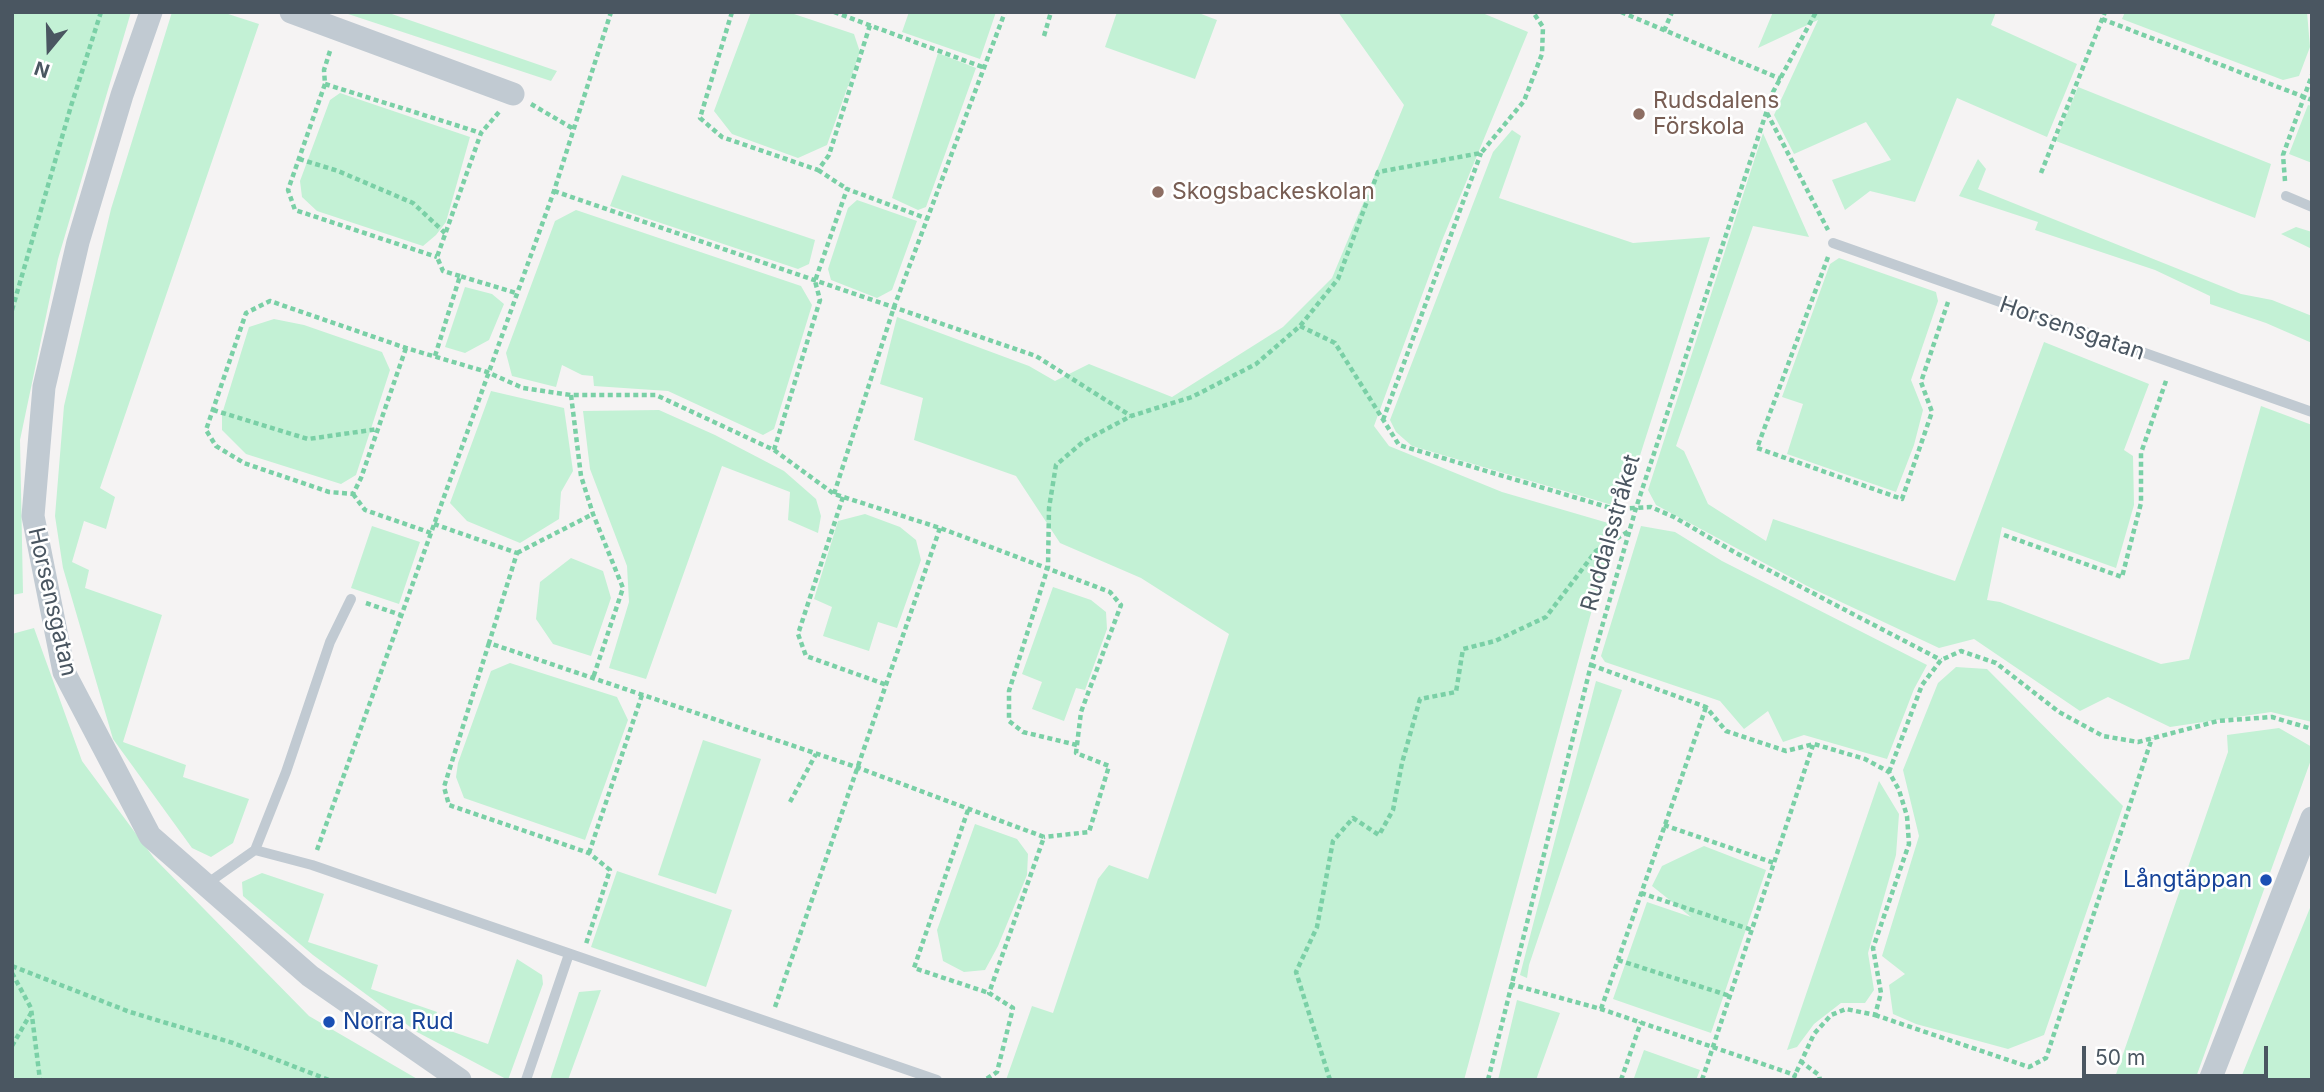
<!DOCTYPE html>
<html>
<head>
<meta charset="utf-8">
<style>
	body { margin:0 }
	#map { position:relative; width:2324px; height:1092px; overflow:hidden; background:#f5f3f3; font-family:Inter,sans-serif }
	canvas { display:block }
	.frame { position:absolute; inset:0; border:14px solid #4a5661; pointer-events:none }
	.north { position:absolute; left:14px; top:14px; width:70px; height:70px; -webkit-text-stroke:5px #fff; paint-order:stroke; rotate:199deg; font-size:19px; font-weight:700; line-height:28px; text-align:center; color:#4a5661 }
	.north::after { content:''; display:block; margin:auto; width:24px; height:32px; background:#4a5661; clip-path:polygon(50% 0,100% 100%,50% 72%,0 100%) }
	.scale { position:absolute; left:2082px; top:1046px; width:186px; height:32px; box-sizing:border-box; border:4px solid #4a5661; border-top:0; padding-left:9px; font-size:21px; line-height:24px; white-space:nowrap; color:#4a5661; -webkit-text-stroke:5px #fff; paint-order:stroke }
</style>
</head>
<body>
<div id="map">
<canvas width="2324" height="1092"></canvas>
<div class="frame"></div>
<div class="north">N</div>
<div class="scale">50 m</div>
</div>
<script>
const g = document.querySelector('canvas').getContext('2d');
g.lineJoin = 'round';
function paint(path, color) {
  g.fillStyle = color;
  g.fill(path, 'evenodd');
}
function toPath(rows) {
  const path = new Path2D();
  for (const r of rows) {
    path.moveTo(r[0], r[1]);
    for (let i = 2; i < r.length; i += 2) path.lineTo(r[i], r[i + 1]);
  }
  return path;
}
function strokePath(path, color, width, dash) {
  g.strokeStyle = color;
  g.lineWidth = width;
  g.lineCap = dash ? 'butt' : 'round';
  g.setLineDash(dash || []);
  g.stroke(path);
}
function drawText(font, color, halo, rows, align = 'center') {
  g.font = font + ' Inter,sans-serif';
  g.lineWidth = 5;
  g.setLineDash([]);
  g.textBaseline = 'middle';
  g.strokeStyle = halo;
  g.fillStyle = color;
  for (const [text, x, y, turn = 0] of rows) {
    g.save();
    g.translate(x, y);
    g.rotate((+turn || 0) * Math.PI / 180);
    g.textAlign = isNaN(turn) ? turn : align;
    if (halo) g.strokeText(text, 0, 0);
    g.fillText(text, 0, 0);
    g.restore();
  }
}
const green = toPath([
	[12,12,131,12,58,259,20,440,23,593,12,595],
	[172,12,222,12,259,24,100,488,115,497,106,529,84,521,72,562,89,570,85,588,162,615,123,742,186,765,183,777,249,799,233,843,211,857,192,848,113,739,63,568,55,516,64,406,111,209],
	[342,12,386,12,557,71,551,81],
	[751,12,788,12,854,34,860,52,827,145,798,158,732,134,714,111],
	[909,12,996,12,980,59,902,32],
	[1117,12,1196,12,1217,20,1195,79,1105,47],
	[1338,12,1480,12,1528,32,1443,238,1374,426,1389,446,1502,492,1615,525,1464,1080,1006,1080,1032,1006,1053,1013,1098,879,1109,865,1148,879,1229,634,1141,578,1060,543,1016,476,914,440,923,398,880,384,897,317,1029,366,1055,381,1089,364,1172,397,1283,327,1332,278,1404,105],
	[1773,12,1996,12,1991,25,2077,64,2047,137,1957,98,1915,202,1870,191,1845,210,1832,180,1891,160,1866,122,1794,154,1774,115,1818,20,1758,48],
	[2125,12,2307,12,2310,47,2299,76,2283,80,2122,19],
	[938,53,976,68,926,207,918,210,892,198],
	[2078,87,2271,164,2255,218,2056,141],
	[340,93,470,137,446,222,436,235,423,246,317,211,302,197,300,181,330,100],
	[2308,105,2312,106,2312,163,2289,154],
	[1512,130,1521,136,1499,198,1633,243,1710,237,1627,496,1612,505,1412,446,1396,432,1390,420,1493,152],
	[1763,133,1809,237,1753,226,1676,446,1684,451,1708,504,1766,541,1773,519,1955,581,2044,342,2149,384,2124,450,2133,456,2134,505,2116,568,2002,527,1987,600,2000,602,2161,664,2189,659,2261,406,2312,425,2312,722,2271,712,2170,727,2108,697,2080,711,1974,639,1939,648,1809,587,1656,505,1648,490],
	[1978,159,1986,169,1978,189,2241,294,2272,300,2312,316,2312,343,2266,323,2210,304,2210,296,2155,270,2035,230,2038,222,1959,196],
	[622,175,815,240,809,264,798,269,610,206],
	[857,200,917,221,892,290,877,298,831,280,828,269,848,208],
	[576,210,801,286,812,305,774,429,763,435,668,391,594,386,593,376,582,375,562,365,556,387,512,376,506,353,555,221],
	[2296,227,2312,232,2312,249,2281,234],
	[1839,258,1936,292,1938,301,1911,380,1923,410,1914,445,1896,492,1787,454,1803,404,1782,397,1830,264],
	[465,287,492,294,504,304,489,340,465,353,445,347],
	[274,319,304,325,382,352,390,370,356,475,341,484,246,454,222,430,222,414,249,327],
	[491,391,564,408,573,471,561,492,559,519,520,543,467,521,450,503],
	[659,410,715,435,784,471,816,499,821,516,818,533,788,520,790,492,722,466,646,679,609,668,629,602,627,566,590,469,583,411],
	[865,514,900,527,916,540,921,560,897,628,878,622,869,651,823,636,832,607,814,599,838,521],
	[372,526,420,542,399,604,351,588],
	[1641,526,1675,532,1722,561,1927,665,1914,689,1887,759,1804,735,1783,742,1768,711,1744,729,1720,701,1605,662,1601,656],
	[571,558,603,571,611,598,591,656,553,644,536,619,540,582],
	[1053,587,1091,600,1106,612,1107,629,1085,690,1076,688,1064,721,1032,709,1042,682,1022,674],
	[34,628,82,761,154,858,309,1016,419,1080,12,1080,12,634],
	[510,663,617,697,628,720,585,840,464,798,456,777,458,763,491,671],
	[1956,667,1987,669,2123,806,2044,1035,2008,1049,1916,1024,1893,1014,1889,985,1905,974,1882,956,1919,836,1903,770,1938,683],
	[1596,681,1622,690,1529,965,1527,978,1520,975],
	[2279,728,2312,747,2312,757,2195,1080,2114,1080,2228,752,2227,735],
	[703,740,761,759,716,894,658,875],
	[1879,781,1899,814,1896,855,1868,953,1874,990,1865,1003,1841,1003,1814,1024,1797,1047,1787,1050],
	[975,824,1017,839,1028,854,1027,875,998,946,985,970,964,972,943,961,937,930],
	[1704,846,1766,870,1711,1033,1613,999,1647,902,1691,917,1652,886,1662,866],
	[617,871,732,910,706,987,591,947],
	[262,873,324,894,308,942,378,965,371,989,437,1012,433,1025,488,1044,517,959,542,975,543,984,508,1080,417,1032,313,955,243,896,242,882],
	[2312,903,2312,1080,2240,1080],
	[601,990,568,1080,550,1080,579,992],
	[1517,1000,1560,1013,1536,1080,1498,1080],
	[1644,1050,1700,1070,1696,1080,1641,1080,1634,1078]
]);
const path = toPath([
	[732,12,700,118,722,137,818,170,829,155,870,25],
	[834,12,985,68],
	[1621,12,1781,79],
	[2102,19,2312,100],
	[1664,31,1672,12],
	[1044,36,1051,12],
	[330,51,324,70,325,84,288,190,295,210,437,257],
	[325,84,481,133],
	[531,104,572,128],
	[1767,113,1828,230],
	[299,159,338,171,413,203,445,233],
	[818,170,847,189],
	[2041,173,2105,12],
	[2285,181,2283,155,2312,75],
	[554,191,1036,356,1131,416],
	[1828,257,1757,448,1902,499,1932,412,1921,382,1948,302],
	[460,276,443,271,437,257,481,133,499,112],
	[12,310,71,106,101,12],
	[1300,326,1335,343,1399,445,1614,509,1651,507,1674,517,1736,553,1941,660],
	[406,348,361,478,353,494,329,492,244,463,216,446,206,430,246,313,270,301,406,348,487,372,523,388,571,395,656,395,774,450,834,494,940,528,1110,592,1121,605,1081,712,1076,753,1109,766,1089,832,1044,837],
	[435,356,460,276,516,293],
	[571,395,581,476,593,514,623,588,593,678],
	[213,410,308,439,378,429],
	[1383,420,1481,153],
	[774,450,820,300,815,281,847,189,928,219],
	[353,494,365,510,431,533],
	[834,494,894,307,1005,12],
	[843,497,798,634,806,656,887,685],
	[434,524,517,553,489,643,859,768,1044,837,989,993,1013,1008,997,1072,985,1080],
	[2004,535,2122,577,2141,503,2141,453,2167,378],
	[517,553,593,514],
	[366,603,401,615],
	[489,643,444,787,449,805,589,853,610,870,586,944],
	[1591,665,1706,707,1726,731,1786,751,1814,744,1865,759,1889,772,1899,790,1907,816,1909,844,1873,948,1881,993,1875,1015,1846,1009,1831,1015,1814,1034,1795,1075],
	[1077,745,1023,732,1009,721,1009,691,1048,567,1049,508,1056,465,1084,441,1131,416,1192,397,1256,364,1300,326,1338,279,1378,172,1481,153,1524,101,1542,54,1543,27,1533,12],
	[1889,772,1922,685,1941,660,1961,651,1996,663,2059,712,2103,736,2138,742,2218,721,2272,717,2312,729],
	[790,802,816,754],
	[968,810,914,968,989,993],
	[1664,825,1774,863],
	[317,850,554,191,611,12],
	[589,853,642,695],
	[1641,893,1752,930],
	[1618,960,1730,996],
	[12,966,130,1012,233,1043,329,1080],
	[12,973,31,1008,40,1080],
	[1510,984,1601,1009,1795,1075,1793,1080],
	[775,1007,940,528],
	[1601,1009,1706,707],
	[1875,1015,2029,1067,2046,1058,2152,738],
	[12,1046,31,1013],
	[1800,1061,1819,1075,1820,1080],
	[1330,1080,1296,972,1317,927,1333,841,1353,818,1379,835,1393,810,1402,763,1420,699,1456,692,1463,649,1495,641,1546,617,1596,551,1629,531],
	[1488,1080,1591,665,1636,508,1773,92,1816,12],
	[1621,1080,1641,1022],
	[1702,1080,1813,745]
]);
const service = toPath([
	[2286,196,2312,207],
	[1833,243,2312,412],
	[255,850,286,772,330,642,351,599],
	[205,885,255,850,312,865,937,1080],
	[526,1080,569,954]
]);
const minor = toPath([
	[151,12,122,95,78,242,44,387,33,516,64,672,150,836,310,976,460,1080],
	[291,12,513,94],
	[2210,1080,2312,818]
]);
const markers = [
	[1639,114,7,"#8d6e63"],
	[1158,192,7,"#8d6e63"],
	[2266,880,7,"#1a4fb4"],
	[329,1022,7,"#1a4fb4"]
];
const educationNames = [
	["Rudsdalens",1653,101],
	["Förskola",1653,127],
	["Skogsbackeskolan",1172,192]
];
const streetNames = [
	["Horsensgatan",2072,329,19],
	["Ruddalsstråket",1611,533,-74],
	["Horsensgatan",52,602,77]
];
const transitNames = [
	["Långtäppan",2252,880],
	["Norra Rud",343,1022,"left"]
];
paint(green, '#c3f1d5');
strokePath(path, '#7ad0a6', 4.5, [5, 3.5]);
strokePath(service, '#c1cad2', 10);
strokePath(minor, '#c1cad2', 23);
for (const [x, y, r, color] of markers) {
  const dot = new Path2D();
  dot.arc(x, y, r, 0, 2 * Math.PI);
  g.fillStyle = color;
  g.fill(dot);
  strokePath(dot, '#fff', 2.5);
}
drawText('23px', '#785e54', '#fff', educationNames, 'left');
drawText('23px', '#4a5661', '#fff', streetNames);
drawText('23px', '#164399', '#fff', transitNames, 'right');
</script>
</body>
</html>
